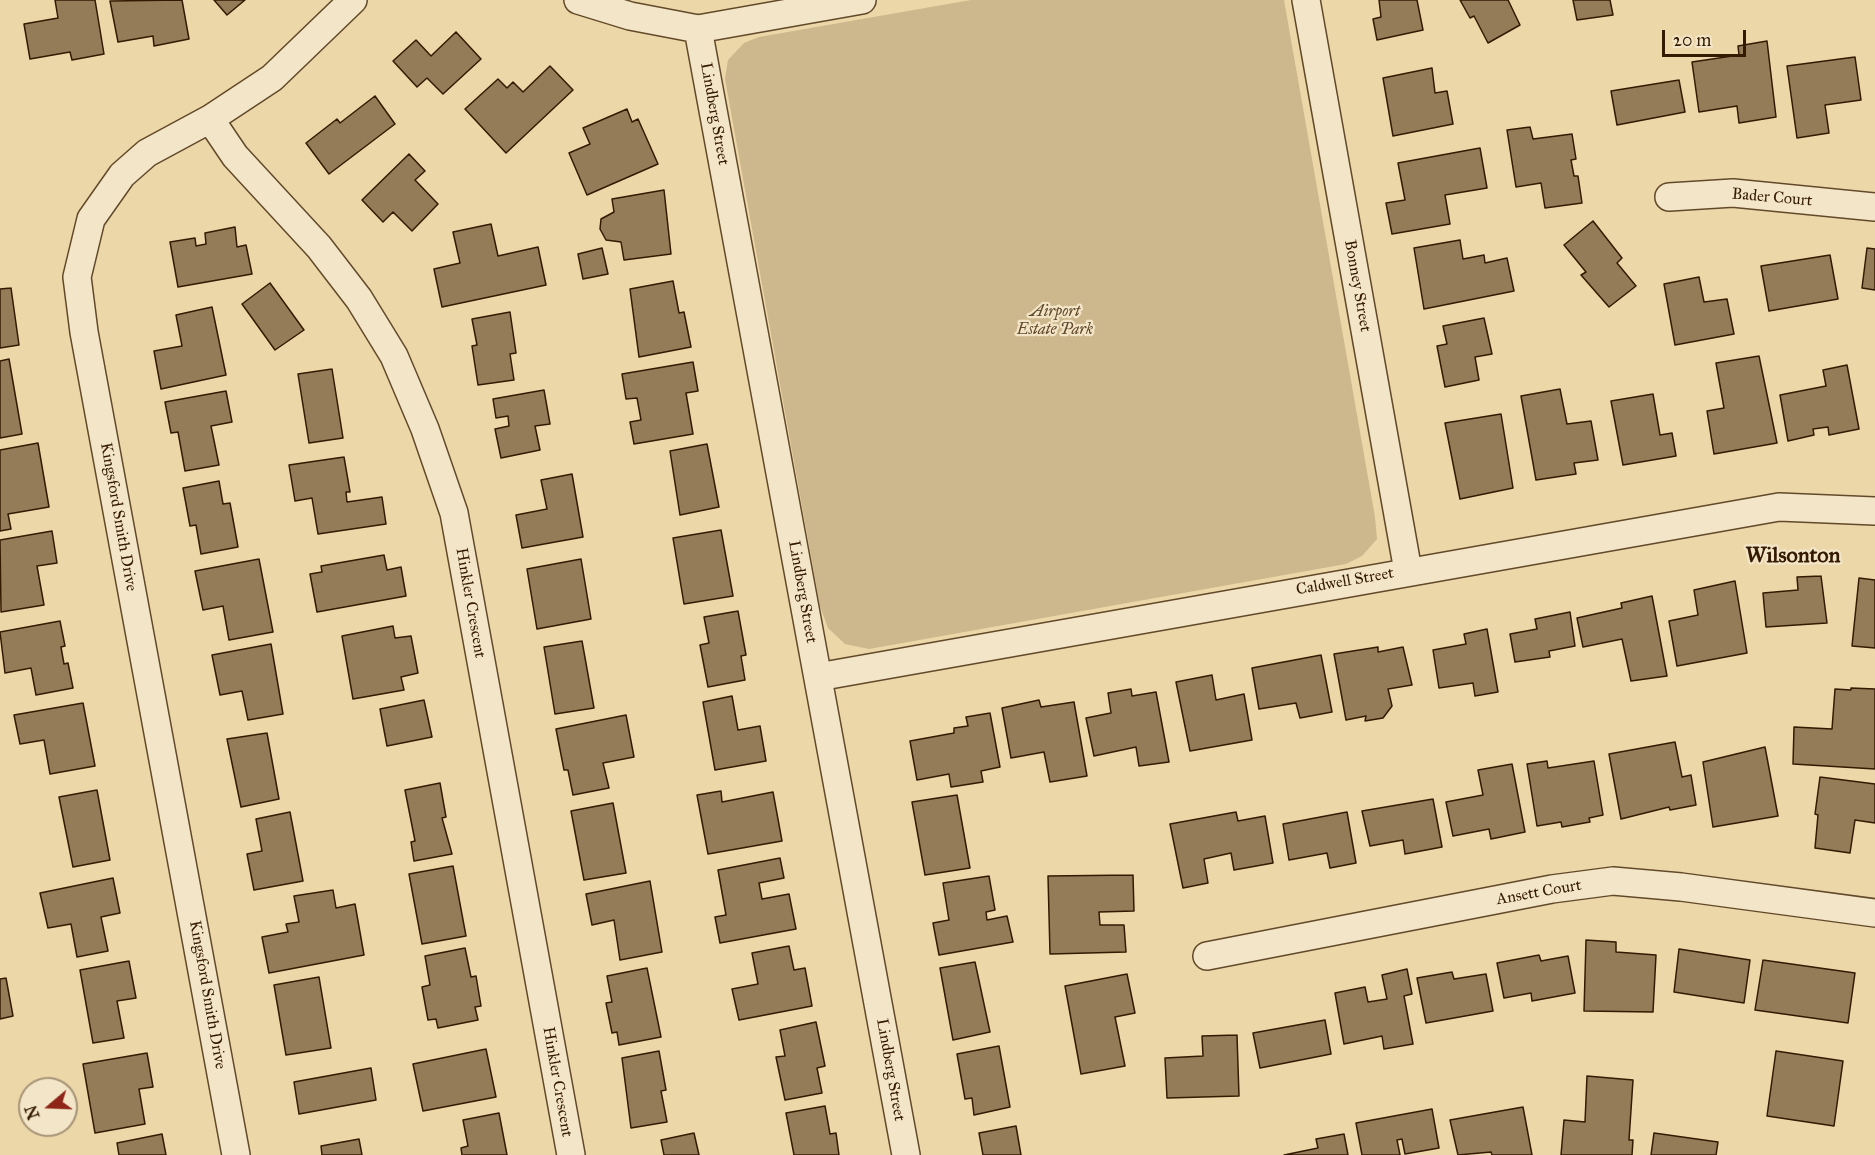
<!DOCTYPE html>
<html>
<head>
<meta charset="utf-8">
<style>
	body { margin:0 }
	#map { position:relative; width:1875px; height:1155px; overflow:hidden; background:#ecd7a9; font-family:"IM FELL Great Primer",serif }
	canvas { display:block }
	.north { position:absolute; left:18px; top:1077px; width:60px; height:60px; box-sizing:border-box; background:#f3e5c7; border:2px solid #a79477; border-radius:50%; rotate:251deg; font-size:16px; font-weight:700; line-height:24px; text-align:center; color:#341a00 }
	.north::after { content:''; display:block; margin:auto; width:21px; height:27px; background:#8f2418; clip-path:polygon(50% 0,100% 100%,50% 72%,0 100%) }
	.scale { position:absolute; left:1662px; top:30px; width:84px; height:27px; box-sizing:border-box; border:3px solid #341a00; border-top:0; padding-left:8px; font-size:18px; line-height:21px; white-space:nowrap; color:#341a00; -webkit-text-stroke:4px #f3e5c7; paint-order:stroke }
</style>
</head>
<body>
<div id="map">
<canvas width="1875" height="1155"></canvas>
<div class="north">N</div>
<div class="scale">20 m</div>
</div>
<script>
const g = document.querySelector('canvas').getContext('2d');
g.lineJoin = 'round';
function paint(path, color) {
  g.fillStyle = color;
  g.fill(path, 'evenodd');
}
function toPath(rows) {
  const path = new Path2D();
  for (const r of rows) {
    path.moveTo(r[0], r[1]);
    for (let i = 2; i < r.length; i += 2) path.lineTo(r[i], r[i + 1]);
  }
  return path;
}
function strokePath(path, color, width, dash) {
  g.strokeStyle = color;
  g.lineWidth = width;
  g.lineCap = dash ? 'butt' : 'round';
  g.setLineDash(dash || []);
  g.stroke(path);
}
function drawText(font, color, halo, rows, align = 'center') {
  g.font = font + ' "IM FELL Great Primer",serif';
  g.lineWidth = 4.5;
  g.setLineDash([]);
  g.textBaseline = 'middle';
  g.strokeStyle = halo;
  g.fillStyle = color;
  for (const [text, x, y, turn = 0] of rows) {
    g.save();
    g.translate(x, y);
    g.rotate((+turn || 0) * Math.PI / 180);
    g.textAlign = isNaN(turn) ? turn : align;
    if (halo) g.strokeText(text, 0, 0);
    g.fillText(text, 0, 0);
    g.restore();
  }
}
const green = toPath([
	[971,0,1284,0,1375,517,1377,539,1362,556,1346,564,869,649,845,644,828,628,820,606,725,79,728,60,744,43,759,37]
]);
const building = toPath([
	[55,0,95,0,104,54,72,60,70,52,30,59,24,24,58,18,55,0],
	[182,0,189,39,154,46,153,36,118,42,110,1,182,0],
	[214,0,245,0,227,15,214,0],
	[1379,0,1417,0,1423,30,1377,40,1373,19,1381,17,1379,0],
	[1460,0,1508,0,1520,25,1488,43,1474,16,1470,18,1460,0],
	[1573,0,1610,0,1613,15,1577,20,1573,0],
	[456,32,481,59,443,94,427,78,417,87,393,61,416,40,431,56,456,32],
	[1767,41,1776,117,1739,123,1737,106,1699,112,1692,62,1739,55,1738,46,1767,41],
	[1855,57,1861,100,1825,105,1829,133,1797,138,1787,66,1855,57],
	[550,66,573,90,506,153,465,109,498,79,507,88,513,82,523,92,550,66],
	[1432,68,1435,93,1447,91,1453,124,1393,136,1383,78,1432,68],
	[1679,80,1685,112,1617,125,1611,91,1679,80],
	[375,96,395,124,329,174,306,143,337,119,340,123,375,96],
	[627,109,632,122,638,119,658,164,587,195,569,153,590,144,583,128,627,109],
	[1530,127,1533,139,1572,134,1576,159,1571,160,1574,176,1578,176,1582,203,1545,208,1541,183,1516,187,1507,130,1530,127],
	[1480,148,1487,188,1445,195,1450,224,1392,234,1386,203,1405,200,1398,163,1480,148],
	[409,154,425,171,415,180,438,204,412,231,393,212,383,222,362,200,409,154],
	[664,190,671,254,624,260,621,242,606,240,600,229,601,219,614,212,612,199,664,190],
	[1593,221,1622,258,1617,263,1636,286,1609,307,1581,275,1586,272,1564,245,1593,221],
	[491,224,498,256,538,247,546,285,442,307,434,269,460,263,453,232,491,224],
	[235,227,237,247,246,245,252,274,178,287,170,242,195,238,196,246,206,244,205,233,235,227],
	[1460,240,1463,259,1484,255,1485,263,1507,258,1514,291,1424,309,1414,248,1460,240],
	[602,248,608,274,583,279,578,254,602,248],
	[1867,248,1875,249,1875,290,1862,288,1867,248],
	[1830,255,1838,299,1769,311,1761,266,1830,255],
	[1699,277,1704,302,1727,299,1734,334,1675,345,1664,284,1699,277],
	[673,281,679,313,684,312,691,347,639,357,630,289,673,281],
	[270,283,304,330,275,350,242,304,270,283],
	[11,288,19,345,0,348,0,289,11,288],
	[212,307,226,375,161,389,154,351,182,346,176,315,212,307],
	[510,312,516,353,510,354,514,380,478,385,472,346,477,345,472,319,510,312],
	[1484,318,1492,354,1475,357,1479,380,1445,387,1437,346,1447,344,1443,326,1484,318],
	[1759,356,1777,443,1714,454,1707,411,1724,408,1716,363,1759,356],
	[9,359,22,434,0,438,0,361,9,359],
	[693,362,698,391,686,393,693,434,634,444,630,422,641,420,637,398,626,399,622,374,693,362],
	[1847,365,1859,429,1829,435,1828,427,1813,429,1814,435,1788,441,1780,395,1826,386,1823,370,1847,365],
	[332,369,343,438,309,443,298,374,332,369],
	[1560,389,1567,424,1591,421,1598,460,1574,463,1576,474,1536,480,1521,396,1560,389],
	[544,390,550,424,535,426,540,450,501,458,495,429,509,426,508,416,496,418,493,399,544,390],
	[226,391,232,422,211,426,219,465,185,471,178,432,171,433,165,402,226,391],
	[1653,394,1660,435,1672,433,1676,456,1623,465,1611,401,1653,394],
	[1501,414,1513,488,1460,499,1445,423,1501,414],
	[38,443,49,507,8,514,11,529,0,531,0,450,38,443],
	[707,444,719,507,680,515,670,451,707,444],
	[344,457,350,492,346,492,347,502,382,497,386,524,318,534,312,498,295,501,289,465,344,457],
	[572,474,583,537,522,548,516,515,547,509,541,480,572,474],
	[219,481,223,504,230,503,238,547,201,554,196,525,190,526,183,488,219,481],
	[721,530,733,596,684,604,673,538,721,530],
	[52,531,57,563,37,566,44,605,1,612,0,540,52,531],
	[384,555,387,570,401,567,406,596,317,612,310,574,322,572,321,566,384,555],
	[259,559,273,632,229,640,223,606,203,610,195,571,259,559],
	[581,559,591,619,537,629,527,569,581,559],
	[1821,576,1827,623,1766,627,1763,593,1798,590,1797,577,1821,576],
	[1859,578,1875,580,1875,648,1852,646,1859,578],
	[1735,581,1747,653,1677,666,1669,621,1698,615,1694,590,1735,581],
	[1652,596,1667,676,1631,681,1622,639,1583,647,1577,618,1622,608,1621,603,1652,596],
	[738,611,746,655,741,656,745,680,708,687,700,645,709,643,704,617,738,611],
	[1570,612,1575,646,1549,651,1550,657,1515,662,1510,634,1537,629,1535,619,1570,612],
	[60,621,65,646,61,647,64,664,68,663,73,688,36,695,31,668,5,673,0,632,60,621],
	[393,626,395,638,411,636,418,673,401,677,404,690,353,699,342,636,393,626],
	[1487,629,1498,692,1475,696,1473,683,1439,688,1433,650,1466,644,1464,634,1487,629],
	[582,641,594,708,555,714,544,647,582,641],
	[271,644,283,714,248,720,242,691,220,695,212,655,271,644],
	[1378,647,1378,652,1403,647,1412,685,1388,689,1392,706,1383,718,1365,721,1366,716,1346,720,1334,654,1378,647],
	[1321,655,1332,712,1300,718,1296,703,1259,709,1252,668,1321,655],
	[1212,675,1216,700,1244,694,1252,740,1190,751,1176,682,1212,675],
	[1851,688,1875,689,1875,769,1793,764,1794,727,1832,729,1835,689,1851,690,1851,688],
	[1131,689,1132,696,1156,692,1169,762,1139,766,1136,747,1094,756,1086,718,1111,713,1108,693,1131,689],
	[732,696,738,730,760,726,766,761,715,770,703,702,732,696],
	[424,700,432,737,387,746,380,709,424,700],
	[1039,700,1041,707,1074,702,1087,776,1050,782,1044,752,1011,758,1002,708,1039,700],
	[83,703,95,766,50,774,44,740,20,744,14,715,83,703],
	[990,713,1000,767,981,771,983,782,951,787,949,774,917,780,910,741,954,733,954,728,968,726,966,717,990,713],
	[626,715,634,757,603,763,609,788,573,795,568,770,564,770,556,729,626,715],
	[267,733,279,799,241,807,227,739,267,733],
	[1675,742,1682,777,1691,775,1696,805,1670,810,1669,807,1621,819,1609,754,1675,742],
	[1765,747,1778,816,1713,827,1703,762,1765,747],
	[1547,761,1548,768,1594,761,1603,815,1589,818,1590,822,1562,827,1561,822,1537,826,1527,764,1547,761],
	[1512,764,1525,832,1491,839,1489,829,1453,836,1446,802,1483,795,1478,770,1512,764],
	[1820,777,1875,784,1875,823,1855,820,1850,853,1815,848,1818,815,1815,814,1820,777],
	[440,783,446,817,442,818,452,854,414,861,411,842,415,841,405,790,440,783],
	[97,790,110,860,73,867,59,797,97,790],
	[721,791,722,802,773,792,782,841,708,854,697,795,721,791],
	[957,795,970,868,925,875,912,802,957,795],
	[1433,799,1442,847,1405,854,1403,840,1370,846,1362,811,1433,799],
	[613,803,626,873,584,880,571,811,613,803],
	[290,812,303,881,254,890,247,854,262,851,256,819,290,812],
	[1236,812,1238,821,1265,816,1273,863,1234,870,1231,853,1204,859,1208,883,1183,888,1170,824,1236,812],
	[1347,812,1356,863,1330,868,1327,853,1289,860,1283,824,1347,812],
	[780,858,784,878,759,883,762,899,789,894,796,929,720,943,715,917,726,915,718,870,780,858],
	[453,866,466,936,422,944,409,874,453,866],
	[1133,875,1134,911,1099,912,1100,925,1124,925,1126,952,1050,954,1048,876,1133,875],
	[989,876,995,910,986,912,987,920,1007,916,1013,942,939,955,933,923,949,920,943,883,989,876],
	[113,878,120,913,101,917,108,951,77,957,71,924,48,928,40,893,113,878],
	[650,881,662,952,620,960,614,920,592,925,586,894,650,881],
	[333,890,336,908,355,904,364,955,269,973,262,937,288,932,286,924,299,922,294,896,333,890],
	[1586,940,1616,942,1616,952,1656,955,1653,1012,1584,1011,1586,940],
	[789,946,794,970,805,968,812,1006,739,1020,732,989,758,984,752,953,789,946],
	[465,948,471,977,476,976,481,1006,475,1007,478,1020,438,1028,436,1019,428,1020,422,987,430,985,425,956,465,948],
	[1679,949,1750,960,1744,1003,1674,992,1679,949],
	[1539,955,1541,961,1568,956,1575,993,1532,1001,1531,993,1504,998,1497,963,1539,955],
	[1763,960,1855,973,1848,1023,1755,1010,1763,960],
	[129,961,136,998,117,1001,124,1038,93,1043,80,970,129,961],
	[975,962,990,1032,953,1040,940,968,975,962],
	[647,968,661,1037,619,1045,617,1032,612,1033,606,1003,612,1002,607,976,647,968],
	[1407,969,1412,994,1404,996,1413,1044,1384,1049,1382,1036,1344,1044,1335,993,1365,987,1368,1002,1387,999,1382,975,1407,969],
	[1452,972,1454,979,1486,974,1493,1011,1426,1023,1417,978,1452,972],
	[1127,974,1135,1013,1115,1017,1125,1066,1081,1074,1065,986,1127,974],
	[319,977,331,1048,286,1055,274,985,319,977],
	[6,978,13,1016,0,1019,0,979,6,978],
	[1325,1020,1331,1054,1260,1068,1253,1033,1325,1020],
	[816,1022,825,1066,817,1068,822,1093,785,1100,776,1057,785,1056,780,1030,816,1022],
	[1237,1035,1239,1096,1167,1098,1165,1058,1203,1056,1202,1036,1237,1035],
	[999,1046,1010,1107,974,1115,972,1098,965,1099,957,1054,999,1046],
	[486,1049,496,1097,423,1111,413,1064,486,1049],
	[659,1051,666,1090,661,1091,667,1122,631,1128,622,1058,659,1051],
	[1776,1051,1843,1061,1834,1126,1767,1116,1776,1051],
	[147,1053,153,1087,139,1089,145,1124,95,1133,83,1064,147,1053],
	[371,1068,376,1100,299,1114,294,1082,371,1068],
	[1587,1076,1633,1080,1629,1140,1633,1140,1632,1155,1561,1155,1564,1120,1585,1122,1587,1076],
	[825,1106,830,1134,836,1133,839,1155,794,1155,786,1113,825,1106],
	[1523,1107,1532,1155,1492,1155,1491,1152,1458,1155,1450,1120,1523,1107],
	[1432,1109,1439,1148,1405,1154,1402,1139,1397,1140,1400,1155,1362,1155,1356,1123,1432,1109],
	[499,1113,507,1155,462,1155,461,1148,468,1146,463,1120,499,1113],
	[1016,1126,1021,1155,983,1155,979,1133,1016,1126],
	[694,1133,699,1155,664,1155,661,1140,694,1133],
	[1654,1133,1718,1142,1716,1155,1651,1155,1654,1133],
	[162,1134,166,1155,119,1155,117,1143,162,1134],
	[1344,1134,1348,1155,1284,1155,1318,1148,1316,1139,1344,1134],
	[359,1139,362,1155,322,1155,321,1146,359,1139]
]);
const minor = toPath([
	[578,0,630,16,698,29,862,0],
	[1306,0,1408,571],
	[698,29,906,1155],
	[210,119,235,156,319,247,359,299,394,356,425,429,454,513,571,1155],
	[1669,197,1733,193,1875,207],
	[818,677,1779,507,1875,511],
	[1207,956,1552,889,1613,881,1681,887,1875,913],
	[236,1155,84,332,77,277,91,219,122,175,147,153,210,119,272,78,353,0]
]);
const streetNames = [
	["Lindberg Street",714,114,80],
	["Bader Court",1772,198,5],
	["Bonney Street",1357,286,80],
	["Kingsford Smith Drive",118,517,80],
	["Caldwell Street",1345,582,-10],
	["Lindberg Street",802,592,80],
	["Hinkler Crescent",470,603,80],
	["Ansett Court",1539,893,-10],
	["Kingsford Smith Drive",207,995,80],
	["Lindberg Street",890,1070,80],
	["Hinkler Crescent",557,1082,80]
];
const parkNames = [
	["Airport",1055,312],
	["Estate Park",1055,330]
];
const districtNames = [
	["Wilsonton",1793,557]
];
paint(green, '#cdb78c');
paint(building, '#947c58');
strokePath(building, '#341a00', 1.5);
strokePath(minor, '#62492a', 30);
strokePath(minor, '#f3e5c7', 27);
drawText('16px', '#341a00', '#f3e5c7', streetNames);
drawText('italic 16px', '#62492a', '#f3e5c7', parkNames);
drawText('bold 22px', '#341a00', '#f3e5c7', districtNames);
</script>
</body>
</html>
